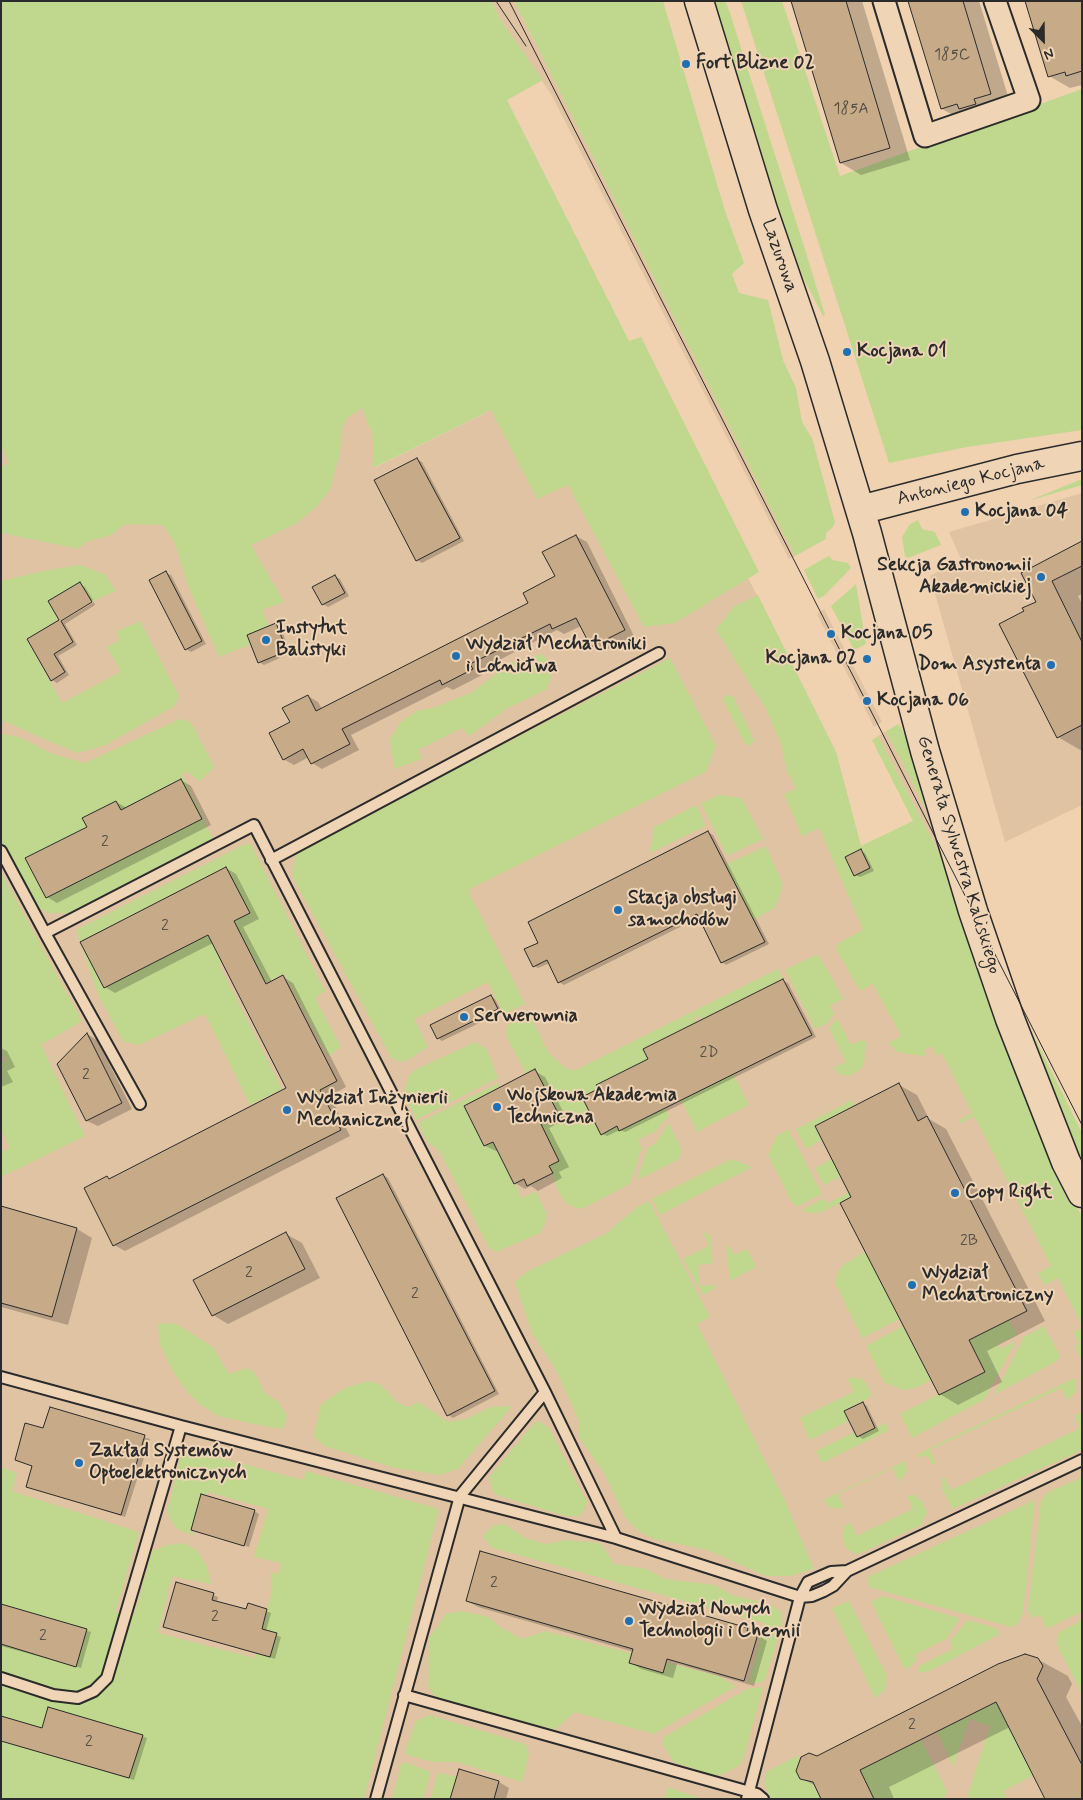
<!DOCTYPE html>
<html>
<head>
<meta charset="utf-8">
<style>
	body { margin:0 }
	#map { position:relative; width:1083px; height:1800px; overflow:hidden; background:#f0d2b1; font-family:Mynerve,sans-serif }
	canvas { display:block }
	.frame { position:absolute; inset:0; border:2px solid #2b2b2b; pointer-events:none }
	.north { position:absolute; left:1018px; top:15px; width:50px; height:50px; -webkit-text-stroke:4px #efd4b6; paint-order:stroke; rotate:157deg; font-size:14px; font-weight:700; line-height:20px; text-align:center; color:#2b2b2b }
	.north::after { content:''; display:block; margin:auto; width:18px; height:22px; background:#2b2b2b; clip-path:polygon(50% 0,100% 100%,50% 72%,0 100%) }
</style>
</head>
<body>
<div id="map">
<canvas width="1083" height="1800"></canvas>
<div class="frame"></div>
<div class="north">N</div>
</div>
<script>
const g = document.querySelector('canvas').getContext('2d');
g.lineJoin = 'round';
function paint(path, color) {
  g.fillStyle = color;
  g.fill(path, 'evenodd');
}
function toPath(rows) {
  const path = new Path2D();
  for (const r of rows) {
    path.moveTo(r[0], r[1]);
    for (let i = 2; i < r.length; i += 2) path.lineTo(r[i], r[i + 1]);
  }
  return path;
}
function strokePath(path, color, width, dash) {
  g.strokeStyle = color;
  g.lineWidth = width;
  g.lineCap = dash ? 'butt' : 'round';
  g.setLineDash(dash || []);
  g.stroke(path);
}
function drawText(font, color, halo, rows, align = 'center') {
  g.font = font + ' Mynerve,sans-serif';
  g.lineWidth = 4;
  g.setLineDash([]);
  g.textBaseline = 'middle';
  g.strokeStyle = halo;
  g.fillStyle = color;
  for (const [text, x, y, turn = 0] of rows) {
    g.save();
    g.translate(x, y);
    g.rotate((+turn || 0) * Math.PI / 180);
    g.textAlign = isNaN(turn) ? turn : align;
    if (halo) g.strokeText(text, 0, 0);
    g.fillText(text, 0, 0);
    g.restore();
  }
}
const built = toPath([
	[491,1,514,1,795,556,789,559,551,94,502,22],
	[629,342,836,752,861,847,1082,1282,1082,1799,1,1799,1,364,354,386,373,436,374,468],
	[1082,493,1082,805,1005,842,930,576,961,559,949,532],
	[824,609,882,722,874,727,817,614],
	[886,731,939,834,953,879,878,736]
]);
const green = toPath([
	[1,1,491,1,502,22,543,80,507,100,629,341,641,337,759,572,675,623,644,627,568,485,537,499,491,410,373,468,373,436,362,408,347,418,342,429,340,452,330,490,314,509,297,523,251,545,284,602,262,610,269,626,251,644,219,657,188,586,175,544,163,525,126,524,109,536,86,542,79,549,1,533,1,467,9,463,1,445],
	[514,1,663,1,725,211,744,263,732,274,739,293,768,300,783,360,796,388,802,422,812,438,835,522,833,527,826,533,826,539,795,556],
	[710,1,725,1,729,10,807,256,825,315,823,316,804,279,775,208],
	[741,1,782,1,840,176,1082,89,1082,430,967,447,889,463],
	[1082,479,1082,485,1028,501],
	[918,520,922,529,935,532,941,545,908,558,905,556,902,537,910,524],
	[829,556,832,560,848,563,851,568,824,596,818,599,804,570],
	[80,565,105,574,116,591,92,602,27,639,62,703,121,672,107,647,120,640,116,632,140,621,178,694,178,699,175,706,104,746,77,753,1,720,1,581,43,571],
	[856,584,866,644,854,650,831,606],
	[758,595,836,752,861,846,913,821,872,740,878,736,953,879,1050,1153,1082,1217,1082,1326,1058,1278,1044,1285,1038,1273,1051,1266,974,1116,961,1123,959,1120,972,1113,942,1053,937,1056,932,1046,924,1050,926,1056,906,1054,898,1052,888,1043,901,1036,873,984,860,991,836,949,839,943,863,930,819,828,802,836,784,794,796,789,787,771,781,744,766,709,716,630,733,607],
	[542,654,555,668,546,690,508,708,469,736,462,728,418,750,422,759,395,769,389,740,401,722,417,711,436,707,472,692,511,663],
	[670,658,716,746,706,772,468,890,525,1004,504,1014,488,982,414,1019,428,1047,408,1060,399,1062,391,1057,292,876,295,856,305,847],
	[727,695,733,696,754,740,750,746,745,744,723,700,723,698],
	[180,719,191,722,214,767,199,782,189,772,182,774,213,839,71,913,48,913,34,905,1,841,1,733,22,738,53,754,85,763],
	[899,724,912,749,939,834,886,731],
	[719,795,742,798,763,839,727,856,701,803],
	[696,805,706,826,650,853,654,827],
	[245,844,251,844,325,991,315,998,341,1047,328,1056,284,974,263,984,245,951,219,964,282,1089,250,1105,205,1014,139,1045,123,1041,99,997,76,930],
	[766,846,783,885,775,908,753,920,725,865],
	[1,872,82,1021,41,1045,85,1136,1,1177,1,1152,10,1148,1,1128,1,1063,6,1061,1,1052],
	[816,955,821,958,843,999,830,1005,834,1014,826,1024,815,1029,785,970],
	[778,969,783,979,701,1020,699,1016,694,1018,695,1023,643,1049,648,1059,596,1085,598,1089,582,1097,601,1134,617,1126,619,1130,665,1108,669,1116,656,1131,638,1140,642,1148,630,1184,582,1209,571,1206,565,1202,558,1191,549,1166,559,1161,540,1122,558,1113,535,1070,526,1074,506,1036,507,1025,529,1013,548,1052,567,1069,576,1070],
	[837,1018,851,1045,864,1039,866,1043,864,1064,860,1070,849,1076,840,1074,833,1068,846,1062,829,1029],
	[1032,1032,1082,1133,1082,1161,1073,1148],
	[475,1042,486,1048,498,1078,416,1120,409,1104,405,1087,409,1075,415,1070],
	[733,1074,749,1105,697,1132,681,1100],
	[498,1083,500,1088,464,1106,484,1146,493,1142,522,1198,536,1191,546,1213,545,1225,540,1233,497,1252,489,1248,439,1150,428,1143,418,1123],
	[852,1100,855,1106,815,1126,822,1140,806,1149,796,1129],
	[669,1123,681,1148,681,1155,678,1160,637,1180,648,1147,655,1144],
	[788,1129,822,1194,797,1207,791,1201,769,1157,769,1152,777,1136],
	[896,1145,991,1329,1009,1320,1017,1335,998,1344,1001,1349,1016,1341,984,1400,912,1438,900,1414,985,1371,899,1205,912,1198,889,1153,824,1185,815,1168,832,1159,840,1174],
	[732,1159,752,1167,660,1215,652,1199],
	[887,1172,886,1179,822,1212,812,1213,802,1210,824,1198,827,1204],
	[649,1201,710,1317,697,1324,785,1501,814,1569,790,1576,766,1576,708,1550,655,1539,640,1532,626,1519,604,1473,579,1437,579,1422,572,1405,555,1368,532,1333,515,1282,526,1272,607,1233,638,1206],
	[703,1232,707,1233,710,1236,713,1263,698,1265,700,1286,715,1285,716,1288,703,1295,683,1259,709,1246],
	[726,1242,734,1255,747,1249,756,1267,730,1281],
	[865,1252,900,1319,862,1338,835,1283,838,1272,843,1265],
	[175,1323,213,1347,229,1374,246,1368,255,1373,264,1392,278,1402,287,1415,284,1428,273,1428,218,1416,198,1403,186,1390,173,1372,160,1344,158,1324],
	[903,1326,931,1380,916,1388,903,1390,884,1382,866,1346],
	[1044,1326,1060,1356,1057,1361,994,1395,1024,1337],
	[1082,1328,1082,1358,1081,1358,1075,1346,1079,1344,1073,1332],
	[852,1377,864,1380,872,1396,844,1411,849,1421,810,1440,800,1418,854,1392,848,1379],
	[1075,1378,1076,1390,1068,1401,1061,1388,930,1450,936,1464,932,1464,927,1455,920,1458,918,1454],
	[368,1381,380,1384,396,1401,408,1407,419,1402,448,1422,466,1419,492,1407,512,1406,458,1469,440,1475,396,1468,324,1446,313,1436,321,1404,345,1388],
	[1074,1414,1082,1414,1082,1450,953,1509,942,1489,942,1478,944,1477,951,1490,1080,1428],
	[535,1422,540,1422,549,1428,587,1502,583,1513,579,1516,566,1516,497,1495,492,1490,489,1477],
	[885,1423,889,1430,822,1463,816,1451,855,1432,857,1437],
	[187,1449,303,1480,306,1471,439,1509,364,1799,1,1799,1,1467,17,1473,12,1491,139,1532,115,1612,134,1616,152,1551,167,1545,183,1543,197,1550,207,1566,211,1584,172,1576,158,1633,255,1658,271,1593,271,1573,280,1573,281,1563,254,1557,268,1509,209,1492,203,1500,192,1530,194,1536,179,1530,172,1523,167,1512,181,1455],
	[905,1461,907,1471,899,1482,893,1468,838,1494,844,1508,830,1508,823,1500],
	[1082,1477,1082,1611,1047,1629,1040,1615,1032,1618,1028,1610,1041,1501,1047,1493],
	[914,1495,922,1501,927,1513,921,1525,859,1554,851,1552,845,1547,842,1533,846,1525,850,1522,857,1536,913,1509,907,1496],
	[1035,1500,1023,1613,1018,1624,1011,1627,869,1587,868,1577],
	[504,1524,526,1538,546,1544,565,1540,600,1543,614,1564,647,1569,665,1579,715,1585,732,1595,772,1605,781,1612,782,1624,765,1680,760,1683,749,1683,764,1623,493,1548,482,1536,495,1525],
	[883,1596,959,1618,959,1620,946,1639,915,1655,917,1660,908,1669,903,1666,871,1602],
	[849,1601,887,1676,885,1690,875,1698,832,1608],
	[462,1611,489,1617,501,1628,523,1639,545,1631,719,1676,736,1686,654,1734,574,1712,555,1730,548,1727,528,1725,469,1709,435,1697,428,1686,429,1638,446,1614],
	[968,1620,996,1628,1000,1634,930,1671,916,1673,921,1665,953,1649,950,1641],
	[1082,1620,1082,1694,1057,1645,1058,1633],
	[763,1687,743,1760,738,1766,724,1774,715,1776,674,1762,662,1744,664,1737,747,1689],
	[996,1702,1034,1775,1004,1791,1007,1799,970,1799,968,1794,990,1726,970,1719,953,1766,937,1732],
	[430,1715,526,1744,529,1755,522,1782,457,1762,434,1762,407,1755,405,1751,416,1721],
	[921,1740,947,1791,944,1799,874,1799,860,1770],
	[799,1755,800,1779,813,1783,821,1799,771,1799,764,1783,766,1772],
	[405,1762,429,1771,430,1775,423,1799,392,1799,401,1765],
	[442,1773,456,1777,450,1799,431,1799,437,1775],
	[668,1787,702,1799,665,1799]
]);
const shadow = toPath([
	[792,1,862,1,910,160,861,175,841,163],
	[909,1,979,1,1011,106,962,120,942,109],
	[1082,1,1082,85,1070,88,1049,76],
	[417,459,422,462,464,541,422,563,417,560,376,480],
	[576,536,587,542,634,636,602,652,592,647,581,626,564,634,557,630,480,670,482,675,453,690,447,687,351,735,359,750,322,769,312,763,309,757,294,765,283,759,292,723,308,696,318,702,322,709,530,604,556,577],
	[1082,543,1082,594,1078,596,1082,604,1082,751,1058,737,1026,612,1038,602,1022,573],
	[166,573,171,575,206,644,191,652,186,649],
	[335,576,340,579,349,596,328,607,323,604],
	[80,584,85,587,93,600,61,619,61,622,94,602,95,605,65,624,77,645,58,656,69,675,57,683,52,680,28,640,61,621,50,601],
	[276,625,280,627,291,653,264,665,259,662],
	[181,780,191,786,211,825,57,903,47,897,88,828,116,802,127,808],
	[708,832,713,835,769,944,726,965,722,962,700,917,564,985,559,982,550,963,538,968,534,966],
	[861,851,865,853,874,871,860,877,855,875],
	[226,868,236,874,259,919,243,927,272,982,283,977,293,983,346,1087,330,1096,350,1136,125,1251,114,1245,107,1177,111,1179,288,1089,213,943,115,993,105,987],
	[783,981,788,983,816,1037,625,1132,620,1130,607,1136,602,1134,600,1089],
	[491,996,495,999,502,1012,442,1041,438,1038],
	[87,1034,97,1040,132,1109,98,1126,87,1121,58,1064],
	[1,1048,7,1051,15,1067,7,1071,13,1082,1,1087],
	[535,1071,545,1077,567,1119,549,1128,569,1167,559,1172,562,1178,538,1191,531,1186,525,1189,515,1183,498,1150,496,1151,485,1146,465,1107],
	[899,1085,917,1095,929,1119,946,1129,1045,1321,987,1351,1002,1382,958,1405,940,1394,853,1198],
	[383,1175,388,1178,499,1394,453,1418,448,1415],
	[1,1208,77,1229,92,1238,68,1325,1,1307],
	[286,1234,302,1243,320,1278,228,1324,213,1315],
	[863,1403,867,1406,879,1431,863,1439,858,1436],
	[51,1408,150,1439,125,1517,27,1486,33,1466,16,1460,44,1430],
	[254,1511,259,1514,249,1547,192,1529],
	[213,1595,218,1597,217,1602,247,1611,248,1605,271,1613,266,1631,281,1637,275,1659,165,1627],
	[467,1601,748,1629,767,1641,754,1686,677,1664,673,1678,641,1669,631,1663,634,1652,478,1607],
	[1,1605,91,1632,81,1668,1,1646],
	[1037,1659,1068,1676,1072,1684,1066,1697,1082,1726,1082,1799,1010,1727,889,1787,894,1799,823,1799,816,1786,801,1778,817,1757],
	[1,1718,43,1730,142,1736,147,1738,134,1780,1,1741],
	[460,1771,499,1782,509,1788,506,1799,452,1799]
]);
const building = toPath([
	[791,1,846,1,890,148,840,163,791,1],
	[908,1,963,1,991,94,974,99,976,104,959,109,957,104,941,109,908,1],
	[1025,1,1082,1,1082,71,1066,76,1065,72,1048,77,1025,1],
	[417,458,460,538,416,561,374,480,417,458],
	[576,535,625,630,591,647,576,618,552,629,550,624,470,664,473,669,442,685,440,680,342,729,350,744,311,764,303,749,283,760,269,733,290,722,282,708,308,695,316,711,528,603,523,593,555,576,542,552,576,535],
	[1082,541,1082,566,1052,581,1082,642,1082,725,1057,738,999,624,1024,611,1022,608,1036,602,1021,573,1082,541],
	[166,571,202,641,185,650,149,580,166,571],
	[335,575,345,593,322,605,312,587,335,575],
	[80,582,92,602,61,621,73,642,54,654,65,672,51,681,27,639,59,620,48,601,80,582],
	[276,623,287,651,258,663,247,635,276,623],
	[181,779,202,819,46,898,25,858,87,827,82,818,116,801,121,810,181,779],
	[708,831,765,942,721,963,697,914,558,983,547,960,533,967,524,949,538,943,528,922,708,831],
	[861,849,870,868,854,876,845,857,861,849],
	[226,867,250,913,234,921,266,984,283,975,337,1081,320,1090,341,1130,113,1246,84,1188,107,1176,109,1179,286,1088,208,935,104,988,80,942,226,867],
	[783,979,812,1035,619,1131,617,1126,601,1135,582,1097,598,1089,596,1085,648,1059,643,1049,783,979],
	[491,995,498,1009,437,1039,430,1025,491,995],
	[87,1033,122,1103,86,1121,57,1064,87,1033],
	[535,1069,558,1113,540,1122,559,1161,549,1166,553,1173,527,1186,524,1179,514,1184,493,1142,484,1146,464,1106,535,1069],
	[899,1083,918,1121,927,1116,1027,1311,969,1340,985,1372,939,1395,840,1203,851,1197,815,1126,899,1083],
	[383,1174,495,1391,447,1416,336,1198,383,1174],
	[1,1206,77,1228,52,1317,1,1303,1,1206],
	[286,1232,305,1269,212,1316,193,1280,286,1232],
	[863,1402,875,1428,857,1437,844,1411,863,1402],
	[50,1407,145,1435,121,1515,26,1487,32,1466,15,1460,25,1423,43,1428,50,1407],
	[201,1494,255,1510,244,1546,191,1530,201,1494],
	[480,1551,748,1628,747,1631,758,1634,744,1681,667,1659,663,1673,629,1663,633,1649,466,1601,480,1551],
	[176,1582,214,1593,212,1600,246,1609,248,1603,267,1609,262,1629,277,1633,270,1657,163,1627,176,1582],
	[1,1604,87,1629,76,1667,1,1644,1,1604],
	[1025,1654,1038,1658,1043,1666,1037,1679,1082,1765,1082,1799,1045,1799,996,1702,860,1770,874,1799,821,1799,813,1782,800,1779,796,1771,801,1757,809,1753,817,1756,998,1664,1025,1654],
	[48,1707,143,1735,129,1778,1,1741,1,1716,42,1728,48,1707],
	[459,1769,499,1781,494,1799,450,1799,459,1769]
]);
const lane = toPath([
	[1,851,45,933],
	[271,860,659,653],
	[140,1104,45,933,254,825,545,1392,616,1538],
	[1,1377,181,1426,616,1538,800,1597,812,1596,824,1591,833,1586,847,1571,1082,1460],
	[1,1678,53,1695,78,1698,94,1691,107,1678,181,1426],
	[404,1695,757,1794,763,1799],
	[376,1799,460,1496,545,1392],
	[747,1799,800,1597,808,1582,831,1572,847,1571]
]);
const street = toPath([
	[884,1,925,136,1029,100,995,1]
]);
const secondary = toPath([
	[699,1,763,210,815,361,867,533,925,751,973,911,1010,1019,1066,1162,1082,1193],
	[860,510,1017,469,1082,456]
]);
const tram = toPath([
	[496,1,526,46],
	[509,1,1082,1125]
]);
const markers = [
	[686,64,5,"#1f6fb2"],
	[847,352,5,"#1f6fb2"],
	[965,512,5,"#1f6fb2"],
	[1041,577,5,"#1f6fb2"],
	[831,634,5,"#1f6fb2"],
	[266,640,5,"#1f6fb2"],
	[456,656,5,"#1f6fb2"],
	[867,659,5,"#1f6fb2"],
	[1051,665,5,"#1f6fb2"],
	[867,701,5,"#1f6fb2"],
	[618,910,5,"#1f6fb2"],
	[464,1017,5,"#1f6fb2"],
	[497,1107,5,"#1f6fb2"],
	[287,1110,5,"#1f6fb2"],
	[955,1193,5,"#1f6fb2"],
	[912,1285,5,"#1f6fb2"],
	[79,1463,5,"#1f6fb2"],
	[629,1621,5,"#1f6fb2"]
];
const numberNames = [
	["185C",952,56],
	["185A",851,110],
	["2",105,843],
	["2",165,927],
	["2D",709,1054],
	["2",86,1076],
	["2B",969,1242],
	["2",249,1274],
	["2",415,1295],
	["2",494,1584],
	["2",215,1618],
	["2",43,1637],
	["2",912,1726],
	["2",89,1743]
];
const poiNames = [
	["Fort Blizne 02",696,64],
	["Kocjana 01",857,352],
	["Kocjana 04",975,512],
	["Sekcja Gastronomii",1031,566,"right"],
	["Akademickiej",1031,588,"right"],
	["Instytut",276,629],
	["Balistyki",276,651],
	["Kocjana 05",841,634],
	["Wydział Mechatroniki",466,645],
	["i Lotnictwa",466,667],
	["Kocjana 02",857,659,"right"],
	["Dom Asystenta",1041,665,"right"],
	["Kocjana 06",877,701],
	["Stacja obsługi",628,899],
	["samochodów",628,921],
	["Serwerownia",474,1017],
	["Wojskowa Akademia",507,1096],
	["Techniczna",507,1118],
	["Wydział Inżynierii",297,1099],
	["Mechanicznej",297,1121],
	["Copy Right",965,1193],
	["Wydział",922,1274],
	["Mechatroniczny",922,1296],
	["Zakład Systemów",89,1452],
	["Optoelektronicznych",89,1474],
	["Wydział Nowych",639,1610],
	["Technologii i Chemii",639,1632]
];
const streetNames = [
	["Lazurowa",779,256,71],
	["Antoniego Kocjana",971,482,-14],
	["Generała Sylwestra Kaliskiego",958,855,73]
];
paint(built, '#e0c3a3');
paint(green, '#c0d78e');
paint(shadow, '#0003');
paint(building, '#c7ab89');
strokePath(building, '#2b2b2b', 1);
strokePath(lane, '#2b2b2b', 14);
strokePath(street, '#2b2b2b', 25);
strokePath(secondary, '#2b2b2b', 31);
strokePath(lane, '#efd4b6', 10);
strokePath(street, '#efd4b6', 21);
strokePath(secondary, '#efd4b6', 28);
strokePath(tram, '#2b2b2b', 1);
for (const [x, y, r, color] of markers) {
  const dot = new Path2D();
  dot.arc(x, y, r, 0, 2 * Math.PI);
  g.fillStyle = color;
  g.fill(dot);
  strokePath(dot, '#efd4b6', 2);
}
drawText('16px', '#524b42', null, numberNames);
drawText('bold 19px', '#2b2b2b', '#efd4b6', poiNames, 'left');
drawText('19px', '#2b2b2b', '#efd4b6', streetNames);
</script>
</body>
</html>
